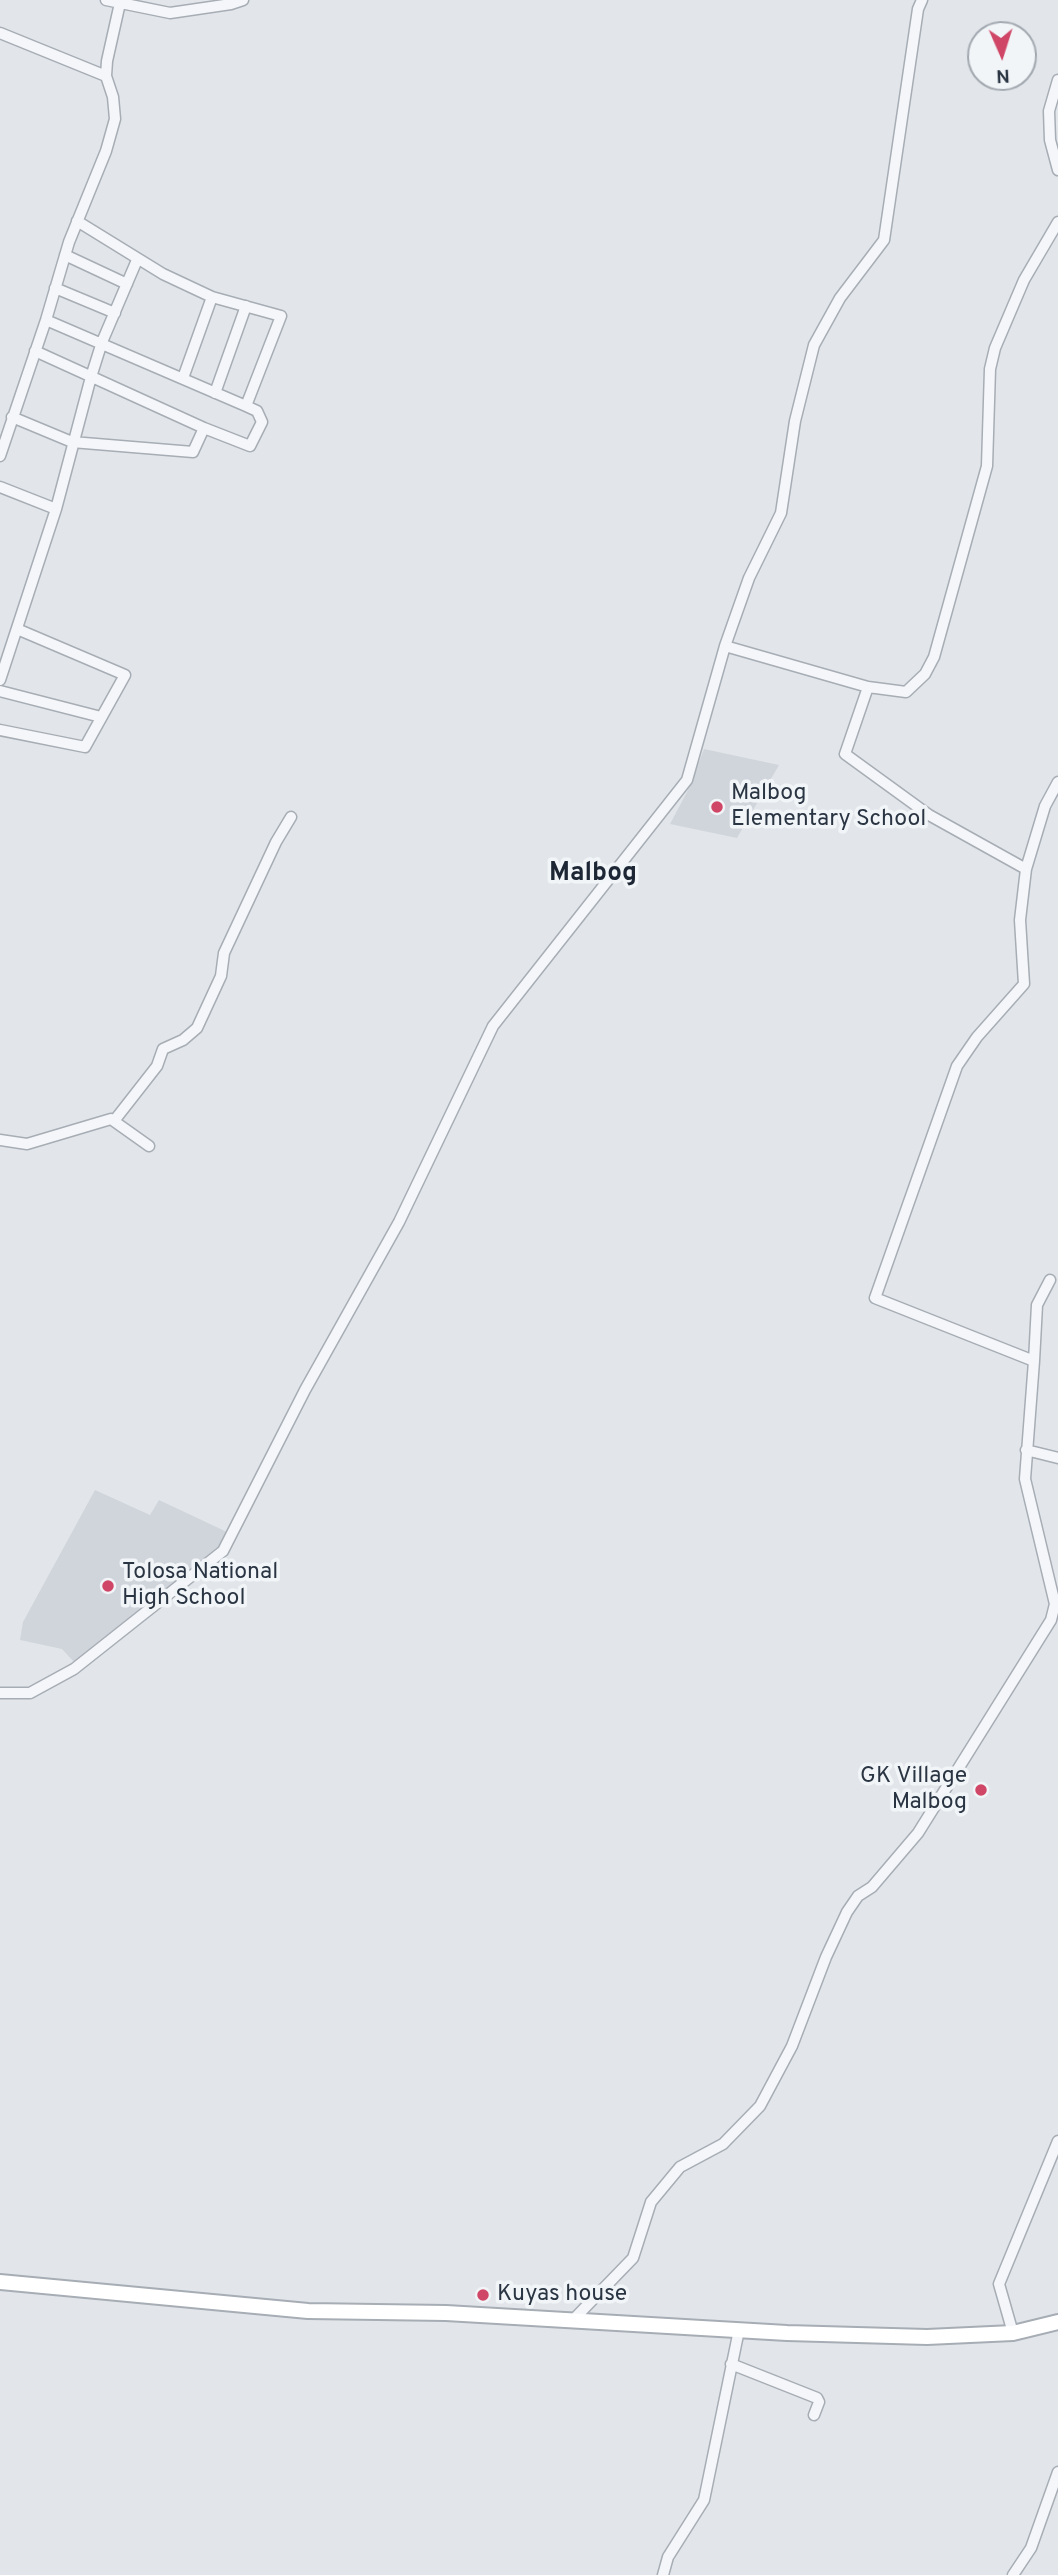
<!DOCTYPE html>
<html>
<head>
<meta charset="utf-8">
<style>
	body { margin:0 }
	#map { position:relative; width:1058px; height:2575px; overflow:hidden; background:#e2e6ea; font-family:Overpass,sans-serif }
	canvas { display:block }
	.north { position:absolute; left:967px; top:21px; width:70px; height:70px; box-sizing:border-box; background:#f2f5f8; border:2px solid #a2a8b0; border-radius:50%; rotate:177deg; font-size:19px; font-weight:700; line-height:28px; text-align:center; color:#2a3543 }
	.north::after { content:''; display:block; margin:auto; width:24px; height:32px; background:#d04667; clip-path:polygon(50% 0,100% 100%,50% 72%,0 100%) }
</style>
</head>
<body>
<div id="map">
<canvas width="1058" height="2575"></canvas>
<div class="north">N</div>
</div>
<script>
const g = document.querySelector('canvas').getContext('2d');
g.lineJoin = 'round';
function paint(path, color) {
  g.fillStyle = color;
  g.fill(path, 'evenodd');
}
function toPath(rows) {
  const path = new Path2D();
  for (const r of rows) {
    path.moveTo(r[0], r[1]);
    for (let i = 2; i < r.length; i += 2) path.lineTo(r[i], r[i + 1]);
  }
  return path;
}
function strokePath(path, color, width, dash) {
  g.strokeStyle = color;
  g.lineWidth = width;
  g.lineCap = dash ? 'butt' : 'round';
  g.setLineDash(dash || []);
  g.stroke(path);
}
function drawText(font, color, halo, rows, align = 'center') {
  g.font = font + ' Overpass,sans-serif';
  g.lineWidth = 7;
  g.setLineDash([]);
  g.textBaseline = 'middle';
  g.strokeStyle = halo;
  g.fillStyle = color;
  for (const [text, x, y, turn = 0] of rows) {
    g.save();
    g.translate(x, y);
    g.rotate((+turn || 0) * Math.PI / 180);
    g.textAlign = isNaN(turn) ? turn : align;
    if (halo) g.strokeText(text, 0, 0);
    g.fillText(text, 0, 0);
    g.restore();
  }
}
const built = toPath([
	[704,749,779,765,737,838,670,824,688,790],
	[95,1490,150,1515,159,1500,227,1532,219,1549,74,1662,62,1649,20,1640,23,1622]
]);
const street = toPath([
	[106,0,170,13,231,4,243,0],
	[0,33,106,76],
	[1058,80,1049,111,1050,140,1058,170],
	[65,255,127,284],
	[55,288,115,313],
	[46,320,246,406,281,316,212,297,163,274,77,221],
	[183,378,212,297],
	[215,393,246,306],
	[12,417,72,442,193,452,204,428,35,351],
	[204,428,250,446,262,422,257,411,246,406],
	[0,456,46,320,69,242,106,151,115,119,113,97,106,76,107,61,120,3],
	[0,487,56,509],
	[725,646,868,687,906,692,925,674,934,657,987,466,990,369,995,348,1024,280,1058,222],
	[0,680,56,509,91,377,102,342,137,260],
	[0,691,101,717],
	[0,730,85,747,125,675,17,629],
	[1026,869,1045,806,1058,782],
	[114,1121,157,1066,163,1049,183,1040,197,1028,221,976,224,953,276,842,291,817],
	[0,1140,27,1144,111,1119,149,1146],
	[1034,1361,1037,1305,1050,1280],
	[1026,1450,1058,1458],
	[0,1693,30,1693,74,1669,223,1551,305,1390,399,1222,493,1026,687,780,725,646,749,578,781,513,795,421,814,345,840,298,884,240,918,9,922,0],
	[573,2320,633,2258,651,2202,680,2167,723,2144,760,2106,792,2046,826,1957,847,1912,858,1896,872,1887,918,1833,1051,1620,1055,1604,1025,1479,1034,1361,875,1298,957,1066,977,1037,1024,984,1020,920,1026,869,929,815,845,754,868,687],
	[1013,2333,999,2284,1058,2141],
	[731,2364,817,2398,819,2402,814,2415],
	[663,2575,668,2557,704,2500,739,2330],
	[1013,2575,1031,2548,1058,2472]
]);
const secondary = toPath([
	[0,2282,308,2311,446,2313,787,2333,927,2337,1013,2333,1058,2322]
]);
const markers = [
	[717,807,7,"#d04667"],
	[108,1586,7,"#d04667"],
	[981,1790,7,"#d04667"],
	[483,2295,7,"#d04667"]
];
const poiNames = [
	["Malbog",731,794],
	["Elementary School",731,820],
	["Tolosa National",122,1573],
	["High School",122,1599],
	["GK Village",967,1777,"right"],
	["Malbog",967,1803,"right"],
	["Kuyas house",497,2295]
];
const quarterNames = [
	["Malbog",593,875]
];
paint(built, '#d0d5dc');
strokePath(street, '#a7adb5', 13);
strokePath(secondary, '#a7adb5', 18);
strokePath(street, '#f5f6f9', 10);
strokePath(secondary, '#fff', 14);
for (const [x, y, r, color] of markers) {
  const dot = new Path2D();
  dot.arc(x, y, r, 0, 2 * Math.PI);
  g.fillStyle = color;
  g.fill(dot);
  strokePath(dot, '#f2f5f8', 2.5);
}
drawText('23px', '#2a3543', '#f2f5f8', poiNames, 'left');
drawText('bold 26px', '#1c2634', '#f2f5f8', quarterNames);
</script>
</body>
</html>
